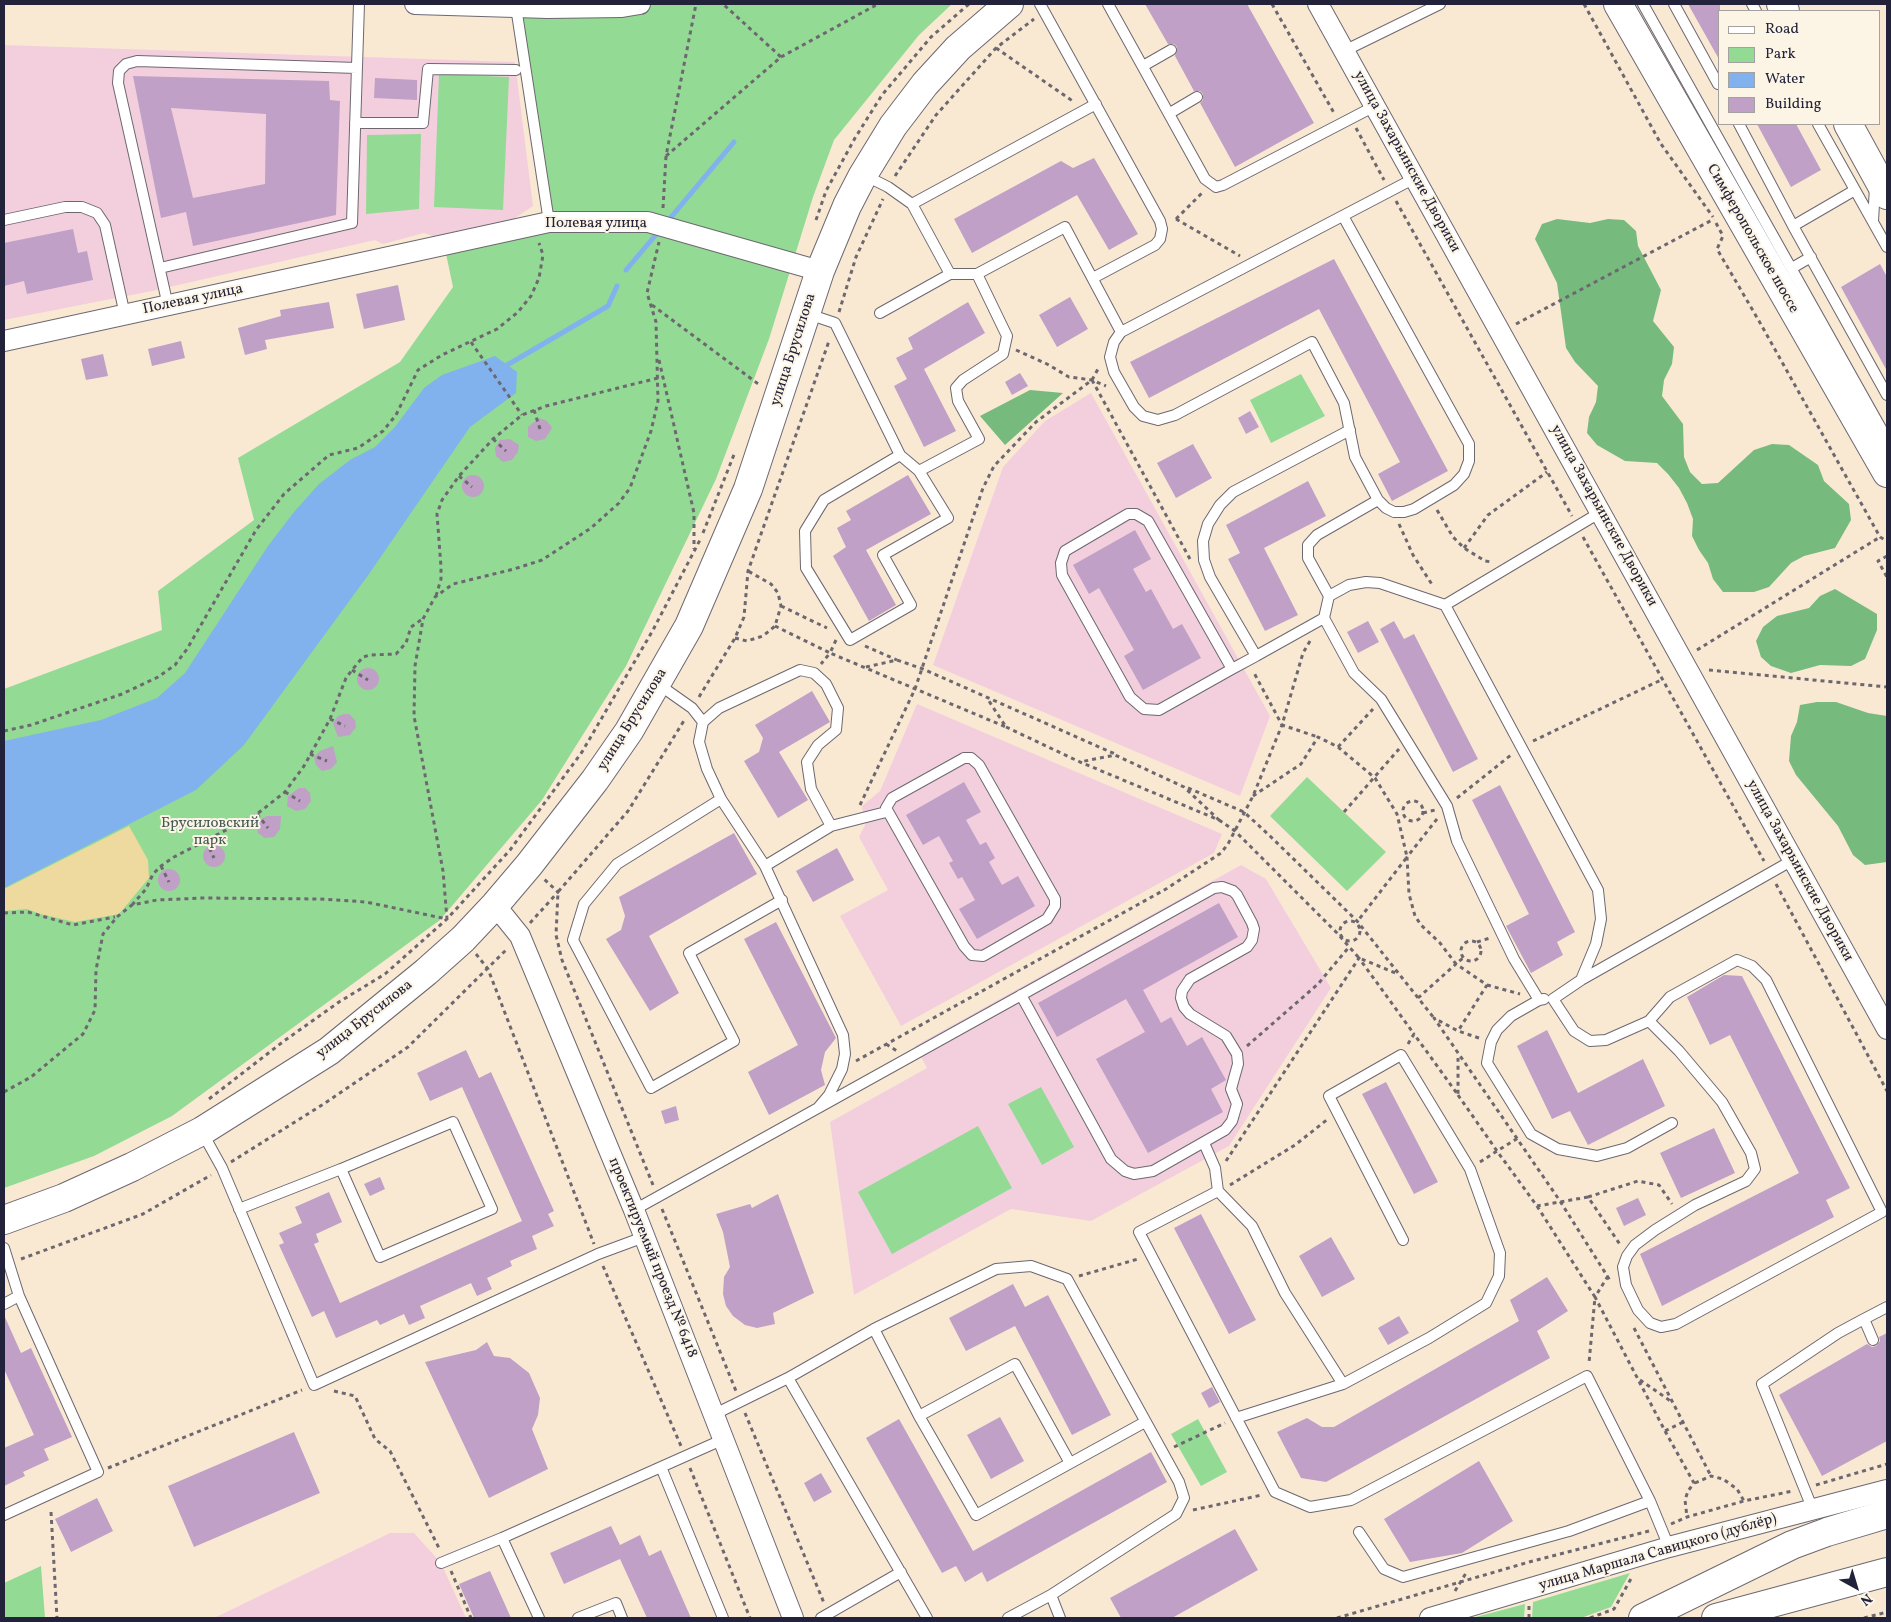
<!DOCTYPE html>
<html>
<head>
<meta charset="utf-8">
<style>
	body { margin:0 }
	#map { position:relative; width:1891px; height:1622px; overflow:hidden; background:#f9e9d3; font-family:Vollkorn,serif }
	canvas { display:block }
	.frame { position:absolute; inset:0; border:5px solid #22223b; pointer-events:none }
	.legend { position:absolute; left:1718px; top:10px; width:162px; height:115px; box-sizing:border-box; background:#fcf5e5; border:1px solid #a5a1a1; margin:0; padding:6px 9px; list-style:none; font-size:15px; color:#22223b }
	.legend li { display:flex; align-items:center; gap:10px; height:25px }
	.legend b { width:25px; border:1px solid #a5a1a1 }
	.north { position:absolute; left:1831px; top:1562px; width:50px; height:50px; -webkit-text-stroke:4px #fcf5e5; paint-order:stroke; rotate:141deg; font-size:14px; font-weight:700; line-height:20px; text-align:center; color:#22223b }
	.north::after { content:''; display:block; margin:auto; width:18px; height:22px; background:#22223b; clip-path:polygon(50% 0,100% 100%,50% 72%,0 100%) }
</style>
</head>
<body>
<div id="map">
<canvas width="1891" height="1622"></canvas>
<div class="frame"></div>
<ul class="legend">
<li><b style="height:6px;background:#fff"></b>Road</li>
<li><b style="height:14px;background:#93da94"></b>Park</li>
<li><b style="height:14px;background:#82b2ed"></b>Water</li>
<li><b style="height:14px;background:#c0a0c6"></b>Building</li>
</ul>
<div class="north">N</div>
</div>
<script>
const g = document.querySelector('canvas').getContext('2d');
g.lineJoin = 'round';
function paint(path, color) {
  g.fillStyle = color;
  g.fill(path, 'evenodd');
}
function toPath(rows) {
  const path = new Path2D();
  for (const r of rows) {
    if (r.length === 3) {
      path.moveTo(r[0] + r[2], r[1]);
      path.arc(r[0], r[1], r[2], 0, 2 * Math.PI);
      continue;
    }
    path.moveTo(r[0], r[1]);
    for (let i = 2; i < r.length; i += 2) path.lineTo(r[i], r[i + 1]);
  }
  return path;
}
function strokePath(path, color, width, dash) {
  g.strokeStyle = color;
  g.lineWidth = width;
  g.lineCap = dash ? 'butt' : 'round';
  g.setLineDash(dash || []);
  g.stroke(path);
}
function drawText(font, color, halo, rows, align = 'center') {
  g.font = font + ' Vollkorn,serif';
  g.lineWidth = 4;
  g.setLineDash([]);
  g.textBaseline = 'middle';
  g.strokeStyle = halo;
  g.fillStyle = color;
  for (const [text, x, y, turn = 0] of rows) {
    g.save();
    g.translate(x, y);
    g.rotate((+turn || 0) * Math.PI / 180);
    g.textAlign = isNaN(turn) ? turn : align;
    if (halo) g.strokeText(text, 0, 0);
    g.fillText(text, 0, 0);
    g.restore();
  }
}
const built = toPath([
	[4,45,515,62,533,206,503,226,438,238,424,233,383,244,375,240,152,291,4,320],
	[1091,393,1270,716,1240,796,933,665,1003,467,1045,421],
	[917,704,1222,834,1214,853,901,1026,840,916,888,890,859,837,865,825,862,806,880,791],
	[1241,865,1266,879,1331,988,1229,1146,1091,1221,1011,1209,854,1295,830,1122,927,1068,915,1046],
	[390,1533,414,1533,441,1563,466,1618,214,1618]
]);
const green = toPath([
	[642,4,952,4,919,35,834,140,813,197,769,339,716,479,626,666,542,800,440,920,172,1116,94,1156,4,1188,4,689,162,630,158,591,254,520,238,458,400,362,453,287,445,249,550,225,521,11],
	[439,74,509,77,503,210,434,207],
	[421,134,419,209,366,214,367,135],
	[1301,374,1325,416,1271,443,1250,400],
	[1307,777,1386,852,1347,891,1270,816],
	[1041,1087,1074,1147,1042,1165,1008,1104],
	[978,1126,1012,1188,892,1254,858,1192],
	[1198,1419,1227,1472,1201,1486,1171,1434],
	[41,1566,45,1618,4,1618,4,1583],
	[1630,1573,1611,1607,1581,1618,1532,1618,1533,1602],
	[1525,1604,1524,1618,1472,1618]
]);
const forest = toPath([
	[1557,219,1590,223,1608,219,1624,220,1636,231,1638,246,1661,290,1653,321,1674,347,1672,364,1664,380,1662,396,1683,424,1684,457,1690,472,1702,484,1718,483,1754,450,1772,444,1789,445,1818,465,1824,481,1849,504,1851,520,1835,548,1804,556,1791,563,1769,587,1754,592,1723,592,1713,579,1708,563,1699,550,1692,536,1693,519,1687,503,1679,488,1668,474,1657,463,1625,461,1597,445,1587,433,1589,417,1596,402,1598,386,1575,362,1566,348,1557,283,1535,239,1542,224],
	[1030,390,1063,393,1005,445,980,416],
	[1835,589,1877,614,1877,630,1865,659,1851,666,1820,665,1791,673,1771,666,1761,657,1756,641,1763,627,1777,616,1809,608,1820,596],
	[1817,702,1836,702,1868,713,1887,716,1887,862,1865,865,1853,855,1838,826,1796,775,1789,761,1791,736,1797,722,1800,705]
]);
const sand = toPath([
	[129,826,148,860,149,878,119,914,75,922,40,914,27,909,4,911,4,889]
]);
const water = toPath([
	[495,356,517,372,516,393,470,427,369,574,244,745,196,790,4,888,4,741,101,720,157,698,185,673,268,546,294,512,319,484,350,460,375,447,395,427,424,388,442,375]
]);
const stream = toPath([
	[667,222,734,142],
	[626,270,660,230],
	[502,368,608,306,617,286]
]);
const building = toPath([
	[1145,4,1247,4,1314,123,1235,167,1200,103,1203,100,1203,94,1200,91,1194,91,1175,56,1177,47,1174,44,1168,44],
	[1688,4,1720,4,1720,61],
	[133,76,329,81,330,100,340,101,336,215,193,246,186,212,161,218],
	[171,108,266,114,265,184,193,198],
	[375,78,417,80,417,100,374,98],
	[1757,124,1796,124,1821,170,1791,187],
	[1094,158,1138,234,1109,250,1077,195,972,253,954,219,1061,161,1073,168],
	[73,229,78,253,87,251,93,280,27,294,24,281,4,286,4,243],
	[1334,259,1448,471,1392,501,1378,474,1400,462,1319,309,1149,398,1130,362],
	[1880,264,1887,277,1887,371,1841,287],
	[398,285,405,320,364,329,356,294],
	[1070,297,1088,329,1057,347,1039,315],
	[329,302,334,328,265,340,267,349,245,355,238,328,281,316,280,310],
	[968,302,985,333,924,369,956,431,924,447,894,386,907,379,896,358,913,349,908,338],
	[181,341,185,358,152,366,148,349],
	[103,354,108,376,86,380,81,359],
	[1020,373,1028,386,1012,395,1005,382],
	[1250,411,1259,427,1246,434,1238,418],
	[539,418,547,421,552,428,545,439,536,441,528,437,528,427],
	[510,439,519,445,518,452,512,460,503,462,496,456,495,448,500,440],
	[1193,444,1212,478,1176,498,1157,463],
	[473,486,11],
	[908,475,931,514,866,550,896,605,869,621,833,556,846,547,837,528,851,520,846,511],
	[1308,481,1326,516,1264,548,1298,615,1265,631,1228,559,1240,553,1226,525],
	[1135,530,1151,559,1133,569,1146,592,1151,589,1173,629,1182,624,1201,658,1143,690,1124,656,1134,650,1099,588,1089,594,1073,565],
	[1368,621,1379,642,1358,653,1347,632],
	[1394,621,1404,639,1414,634,1478,759,1453,772,1380,629],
	[368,679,11],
	[812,691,830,722,779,752,808,800,778,818,744,761,759,752,763,738,755,725],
	[344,714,349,714,355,720,356,727,350,735,338,737,333,723,338,716],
	[333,746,337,762,331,769,322,771,316,765,314,757,320,751],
	[964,782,981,812,966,820,980,845,986,842,995,858,989,862,1002,885,1018,876,1035,906,977,939,959,909,975,900,962,877,958,879,949,863,953,861,939,836,923,845,906,815],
	[1500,785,1575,932,1557,942,1563,955,1531,973,1506,926,1529,914,1472,800],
	[299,788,305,788,310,793,311,801,305,809,296,811,287,806,288,796],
	[268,816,281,816,280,829,274,837,265,838,258,833,256,824,262,818],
	[734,833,757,874,649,936,679,993,650,1011,606,939,621,930,625,916,619,897],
	[214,856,11],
	[837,848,854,880,813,902,796,871],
	[169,880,11],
	[1219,903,1238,937,1143,990,1161,1023,1171,1017,1187,1046,1202,1037,1226,1080,1211,1089,1223,1112,1148,1153,1096,1059,1145,1032,1126,999,1057,1037,1038,1003],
	[776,922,836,1038,825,1052,821,1070,825,1085,769,1115,748,1072,798,1045,744,939],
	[1724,975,1742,976,1850,1188,1826,1200,1834,1217,1662,1306,1640,1254,1799,1173,1730,1035,1710,1045,1687,997],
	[1547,1030,1578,1093,1643,1059,1665,1106,1588,1145,1570,1111,1552,1119,1517,1046],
	[466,1050,479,1078,491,1072,554,1211,548,1214,554,1226,532,1236,537,1249,510,1261,512,1266,487,1278,492,1289,477,1296,471,1283,420,1306,425,1318,409,1325,404,1314,380,1325,377,1320,336,1338,324,1311,312,1317,279,1245,284,1243,279,1233,302,1223,295,1207,329,1192,342,1222,316,1234,319,1242,314,1244,340,1303,522,1221,462,1087,430,1101,417,1073],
	[1386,1082,1438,1182,1414,1194,1362,1094],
	[676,1106,679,1120,665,1124,661,1111],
	[1714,1128,1735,1173,1681,1198,1660,1153],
	[380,1177,385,1189,370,1196,364,1184],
	[778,1194,814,1293,773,1313,775,1324,757,1328,745,1325,733,1316,726,1306,723,1294,724,1277,730,1267,723,1232,716,1214,750,1204,752,1208],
	[1638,1198,1646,1215,1624,1226,1616,1208],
	[1201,1214,1256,1320,1229,1334,1174,1228],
	[1331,1237,1355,1279,1322,1297,1299,1256],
	[1547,1277,1568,1311,1537,1331,1550,1358,1326,1482,1301,1478,1277,1432,1307,1418,1322,1427,1334,1427,1519,1321,1510,1300],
	[1013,1284,1025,1307,1048,1295,1111,1415,1072,1435,1015,1326,966,1351,949,1318],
	[4,1315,21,1353,31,1348,72,1437,44,1449,49,1460,23,1472,25,1476,4,1486,4,1448,34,1435,4,1369],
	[1399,1316,1409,1333,1388,1345,1378,1328],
	[1887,1333,1887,1441,1822,1476,1779,1395,1867,1344,1872,1347,1876,1346,1880,1341,1879,1337],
	[487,1342,494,1356,510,1358,529,1373,540,1398,538,1415,532,1429,548,1469,489,1498,425,1362,476,1350],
	[1212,1387,1220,1402,1209,1408,1201,1393],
	[1000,1417,1024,1461,991,1479,967,1435],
	[899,1419,973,1551,1151,1452,1167,1482,987,1582,982,1572,965,1582,956,1566,942,1573,866,1438],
	[294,1432,320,1493,194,1547,168,1486],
	[1479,1461,1513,1521,1462,1553,1410,1562,1384,1519],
	[821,1473,832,1492,814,1502,804,1483],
	[97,1498,113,1531,71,1552,55,1519],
	[611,1526,620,1545,640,1535,649,1556,661,1550,691,1618,647,1618,620,1559,564,1584,550,1553],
	[1235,1529,1258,1570,1172,1618,1121,1618,1110,1598],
	[490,1571,511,1618,474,1618,459,1584]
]);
const path = toPath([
	[1272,4,1334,113],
	[1584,4,1661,144,1713,217],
	[996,48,1074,102],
	[781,57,878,4],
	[1356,128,1384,180],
	[666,156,781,57,723,4],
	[895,176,936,115,996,48,1034,19],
	[1396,201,1572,516],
	[663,208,666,156,696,4],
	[1176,219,1240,256],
	[1176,219,1203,192],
	[816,220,826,191,855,138,882,95,931,37,969,4],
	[1716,223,1723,236,1717,249,1759,321,1880,537,1887,541],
	[652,305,761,386],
	[839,312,856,257,883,199],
	[1516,324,1714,219],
	[471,342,522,415],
	[1016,350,1047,364,1069,377,1092,380,1106,386],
	[659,360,694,513,694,549],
	[1092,380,1190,559],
	[534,410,540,429],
	[493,439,506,451],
	[459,476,472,487],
	[1437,510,1453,537,1464,548,1485,561,1492,562],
	[1399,524,1413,555,1433,586],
	[703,533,735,452],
	[1583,537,1764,861],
	[1464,548,1488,515,1547,472],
	[1887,556,1878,561,1887,577],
	[436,596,441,579,441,567,437,514,442,500,459,476,493,439,522,415,546,406,658,378],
	[781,606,827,628],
	[775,626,830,653,821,664],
	[735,638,747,641,763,636,775,626,781,606,778,593,771,584,748,571],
	[836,640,830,653,1006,727,987,698],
	[1310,641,1303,653,1282,725,1318,737],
	[865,646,897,660],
	[1697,650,1880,537],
	[866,667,897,660,923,669,1115,754],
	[352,670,368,680],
	[1709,670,1887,687],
	[699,697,735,638,744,617,748,571,829,341],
	[330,719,345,726],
	[1006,727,1080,762,1219,820,1184,787,1115,755,1080,762],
	[4,731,31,725,122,694,158,677,175,665,187,649,256,530,284,494,329,455,358,448,383,431,396,415,418,370,442,355,497,329,518,312,531,296,539,278,543,255,539,243],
	[1533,741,1661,680],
	[1338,747,1373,709],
	[310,754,327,761],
	[1188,788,1244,812,1269,835,1357,921,1434,1018],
	[285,792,300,801],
	[1253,796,1301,764,1318,737,1338,747,1375,778,1397,814,1407,857,1357,922],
	[1457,798,1511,755],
	[1413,811,10],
	[860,805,915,689,983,488,994,466,1036,422,1092,380,1099,367],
	[1344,812,1399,749],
	[1423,813,1435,810],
	[257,814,268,828],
	[1437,819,1407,857,1409,894,1415,916,1421,925,1440,943,1456,964,1463,958],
	[1219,820,1235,831,1337,933,1359,958,1398,974],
	[206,841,214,858],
	[161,866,169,882],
	[1776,884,1887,1091],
	[132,905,146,889,153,874,161,866,174,857,257,814,285,792,304,766,330,719,346,678,352,670,363,657,370,655,396,654,406,643,411,627,421,620],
	[4,913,28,912,73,925,115,917],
	[1350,931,10],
	[530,923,558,892,544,879],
	[1471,951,10],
	[1477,942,1490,938],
	[476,954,488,969,594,1244],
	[1487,985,1520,994],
	[1418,998,1456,964,1487,985,1458,1031],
	[1479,1038,1458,1031,1434,1018,1560,1201,1611,1282],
	[886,1044,897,1051],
	[1408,1044,1414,1034,1458,1095,1458,1058],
	[1247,1046,1318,984,1349,947],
	[856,1061,1166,889,1221,853,1228,844,1253,796,1282,725,1253,671],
	[4,1092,31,1077,83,1034,95,1010,96,970,103,934,117,917,132,905,157,900,203,898,320,899,366,902,447,919,443,871,414,716,415,666,423,619,435,597,453,584,514,569,542,560,565,545,591,528,619,503,630,488,651,431,658,401,656,322,647,293,659,242],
	[1458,1095,1497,1151,1518,1138],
	[209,1099,284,1041,339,1002,385,974,447,919,510,850,582,752,653,630,701,538],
	[1226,1161,1359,958,1414,1034],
	[231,1162,322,1105,408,1047,506,950],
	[1480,1162,1497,1151,1537,1206,1588,1197,1621,1246],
	[653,1185,562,960,556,935,558,892,628,811,685,719],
	[1230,1185,1295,1145,1328,1119],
	[1588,1197,1638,1181,1659,1185,1672,1204],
	[1537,1206,1595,1297,1589,1363],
	[662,1209,736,1391],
	[21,1259,143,1214,211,1175],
	[603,1266,681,1446],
	[1079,1276,1138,1259],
	[1608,1276,1595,1297,1665,1431,1683,1422],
	[1634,1328,1711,1476],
	[1640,1380,1672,1402],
	[334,1391,355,1396,375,1439,390,1451,440,1550],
	[745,1413,824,1603],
	[1665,1431,1694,1483,1688,1491,1685,1500,1687,1517],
	[1174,1447,1225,1423],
	[108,1468,302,1390],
	[690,1468,750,1618],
	[1695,1483,1711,1476,1723,1479,1737,1489,1744,1501],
	[1816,1485,1887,1464],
	[1193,1510,1262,1495],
	[51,1512,57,1618],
	[1671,1524,1687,1517,1744,1501,1793,1491],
	[451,1571,471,1618],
	[1455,1591,1466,1573],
	[1337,1618,1529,1562,1649,1531],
	[1529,1618,1529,1606],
	[1590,1618,1614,1609,1632,1577],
	[1864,1618,1887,1612]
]);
const lane = toPath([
	[1040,4,1160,221,1162,229,1160,239,1155,245,1093,278],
	[1108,4,1205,179,1216,187,1223,185,1375,106],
	[1643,4,1887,439],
	[1674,4,1718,84],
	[1752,4,1756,11],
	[516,7,549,222],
	[1344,51,1440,4],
	[1143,66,1171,50],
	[1170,113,1197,97],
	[355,123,423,123,428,69,516,70],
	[1739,124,1793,226],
	[1818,124,1887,247],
	[864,175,888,187,912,204,950,274],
	[1855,190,1793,226,1887,395],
	[912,204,1096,104],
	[1343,216,1469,444,1469,461,1464,474,1454,485,1414,509,1404,512,1394,512,1386,508,1378,500,1317,535,1308,545,1308,558,1329,596,1324,618,1354,673,1381,699,1447,806,1457,841,1514,959,1539,1000],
	[4,220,65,207,82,207,97,213,105,225,125,315],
	[1873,221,1875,187],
	[160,268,352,223,359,4],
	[1792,268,1811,257],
	[168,306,118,83,119,71,126,64,137,61,357,68],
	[880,313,950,274,977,274,1065,227,1121,332],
	[808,314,835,323,900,455,919,471,948,518,883,555,911,605,850,640,806,568,805,531,824,500,900,455],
	[919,471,979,439,958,401,956,388,963,380,1003,354,1007,336,977,274],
	[1378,500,1355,457,1344,403,1312,342,1175,415,1158,420,1143,416,1134,407,1114,372,1110,357,1114,342,1121,332,1415,178],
	[1329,596,1349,585,1366,582,1380,583,1445,605,1601,512],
	[1445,605,1598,890,1601,919,1596,944,1581,980,1793,860],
	[1324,618,1256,656,1210,577,1204,560,1203,541,1208,524,1220,505,1233,492,1350,430],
	[1232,669,1148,521,1136,514,1128,514,1065,551,1061,563,1062,575,1130,697,1144,709,1159,710,1232,669,1256,656],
	[658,684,692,708,703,722,719,708,800,670,814,673,826,684,838,708,836,730,818,745,807,762,811,789,831,826,765,866,721,799,707,769,699,742,703,722],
	[964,758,971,758,979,765,1055,899,1055,906,1047,919,983,956,972,955,964,946,886,808,892,798,964,758],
	[721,799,617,864,584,904,573,940,651,1088,734,1041,689,953,782,900],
	[831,826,886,812],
	[1581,980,1553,999,1574,1031,1590,1041,1606,1040,1649,1021,1670,997,1737,960,1752,966,1766,980,1882,1212,1676,1324,1661,1327,1650,1323,1638,1310,1626,1285,1623,1267,1627,1256,1635,1245,1655,1230,1695,1205,1746,1181,1755,1169,1751,1153,1722,1102,1679,1051,1649,1021],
	[1544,999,1539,1000,1511,1016,1497,1030,1491,1042,1487,1063,1531,1134,1558,1149,1597,1156,1627,1148,1672,1123],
	[818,1108,1214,888,1222,887,1233,891,1237,895,1252,923,1254,929,1252,940,1247,947,1190,979,1182,991,1181,998,1184,1007,1190,1014,1226,1036,1237,1054,1238,1064,1231,1089,1237,1104,1232,1121,1225,1130,1153,1171,1134,1174,1125,1171,1111,1159,1021,995],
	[202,1132,222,1168,314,1385,598,1254,644,1237],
	[1204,1143,1215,1168,1218,1191],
	[239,1209,341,1169,453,1122,492,1209,380,1257,341,1169],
	[634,1210,818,1108,829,1095,842,1069,845,1054,843,1035,765,866],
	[4,1248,19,1296,98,1472,4,1515],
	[4,1304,19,1296],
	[874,1329,919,1416,976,1515,1145,1422],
	[1873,1340,1864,1319,1887,1307],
	[1343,1384,1285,1293,1252,1226,1218,1191,1139,1232,1275,1492,1310,1507,1351,1500,1587,1376,1650,1501,1669,1547],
	[715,1414,788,1378],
	[919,1416,1015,1364,1070,1463],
	[1236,1418,1343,1384,1429,1338,1486,1303,1499,1276,1500,1253,1470,1169,1401,1055,1329,1096,1403,1240],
	[661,1467,724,1439],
	[1813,1510,1762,1384,1838,1333,1864,1319],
	[1359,1532,1384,1569,1403,1577,1569,1531,1650,1501],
	[441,1563,502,1538],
	[1051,1595,1060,1618],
	[539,1618,502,1538,661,1467,723,1618],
	[578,1618,616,1603,622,1618],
	[821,1618,901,1572],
	[927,1618,788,1378,874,1329,996,1269,1031,1266,1067,1279,1179,1482,1184,1498,1176,1514,1051,1595,1008,1618]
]);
const street = toPath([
	[415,4,548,8,622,7,640,4],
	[1318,4,1887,1029],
	[4,341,549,222,648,222,820,271],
	[495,905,520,936,634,1210,793,1618],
	[1430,1618,1669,1547,1887,1490]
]);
const secondary = toPath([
	[4,1220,64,1198,132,1167,202,1131,329,1051,426,972,463,939,495,905,529,865,595,780,629,731,689,626,748,489,820,271,847,206,863,175,893,126,925,84,958,48,1009,4],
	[1643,1618,1792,1545,1827,1532,1887,1514],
	[1716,1618,1887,1572]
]);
const primary = toPath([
	[1618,4,1887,473],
	[1781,4,1785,11],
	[1848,124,1887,195]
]);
const streetNames = [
	["улица Захарьинские Дворики",1406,162,61],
	["Полевая улица",596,224],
	["Симферопольское шоссе",1752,239,60],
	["Полевая улица",193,300,-12],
	["улица Брусилова",794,350,-72],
	["улица Захарьинские Дворики",1603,516,61],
	["улица Брусилова",633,720,-58],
	["улица Захарьинские Дворики",1799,871,61],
	["улица Брусилова",365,1020,-38],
	["проектируемый проезд № 6418",652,1258,68],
	["улица Маршала Савицкого (дублёр)",1658,1553,-16]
];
const parkNames = [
	["Брусиловский",210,824],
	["парк",210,841]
];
paint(built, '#f3cfde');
paint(green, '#93da94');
paint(forest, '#76ba7e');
paint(sand, '#eeda9e');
paint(water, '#82b2ed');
strokePath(stream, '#82b2ed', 5);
paint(building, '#c0a0c6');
strokePath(lane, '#6d6870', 12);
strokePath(street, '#6d6870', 22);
strokePath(secondary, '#6d6870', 30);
strokePath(primary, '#6d6870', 30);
strokePath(path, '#6d6870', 3, [4, 4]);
strokePath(lane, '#fff', 10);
strokePath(street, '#fff', 20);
strokePath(secondary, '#fff', 28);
strokePath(primary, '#fff', 28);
drawText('15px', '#22223b', '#fcf5e5', streetNames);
drawText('15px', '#445956', '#fcf5e5', parkNames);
</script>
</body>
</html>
